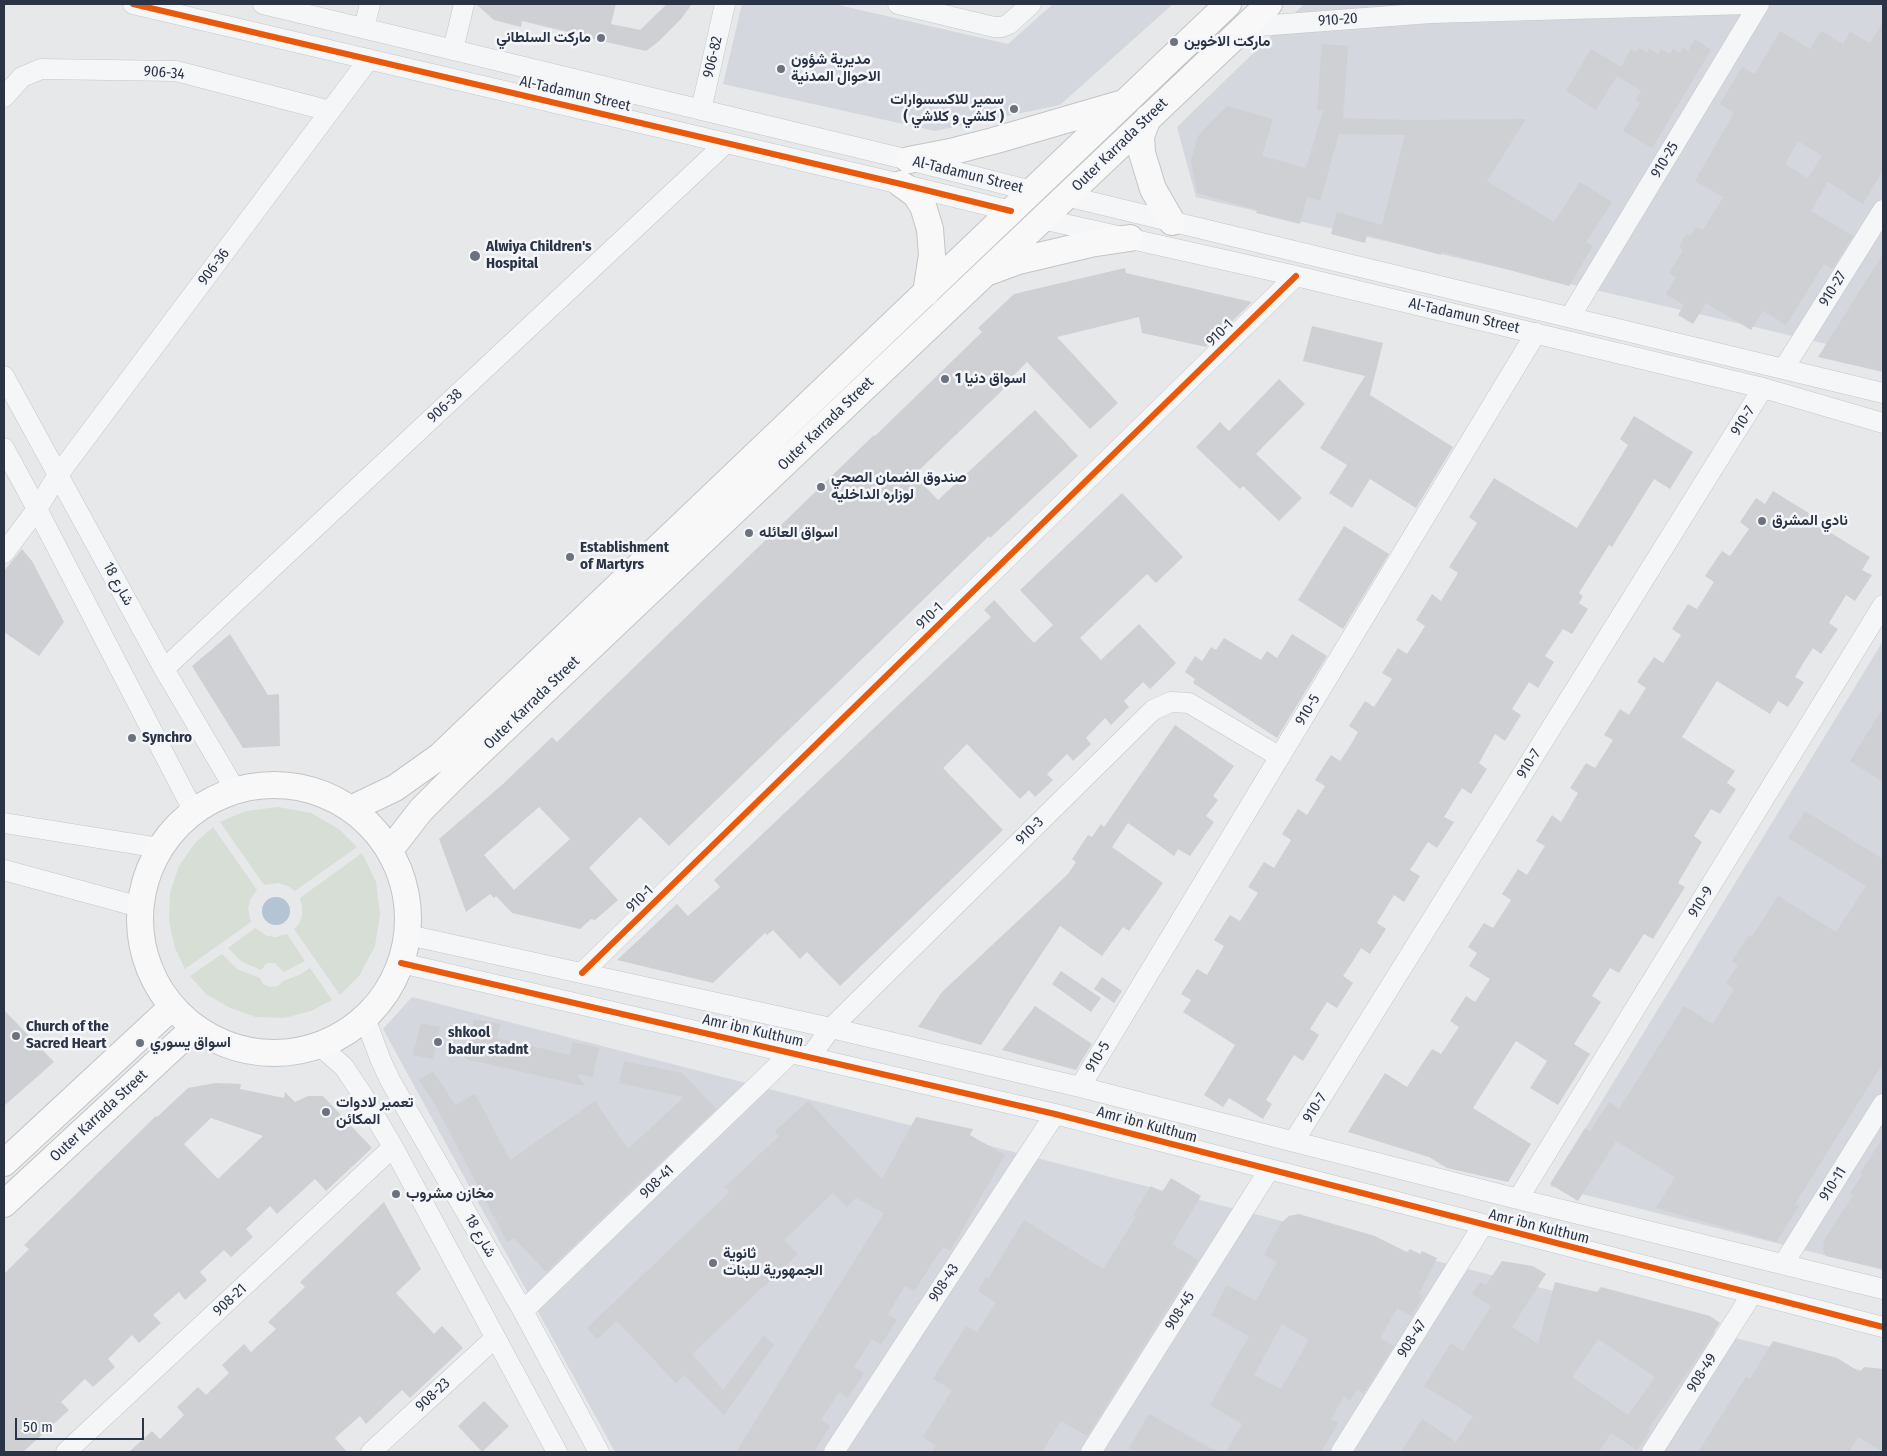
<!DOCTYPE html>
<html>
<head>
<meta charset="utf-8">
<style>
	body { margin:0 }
	#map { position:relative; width:1887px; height:1456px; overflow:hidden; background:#e6e8ea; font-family:"Fira Sans Condensed",sans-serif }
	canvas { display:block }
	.frame { position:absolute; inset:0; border:5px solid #2b3445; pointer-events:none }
	.scale { position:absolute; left:15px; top:1418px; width:129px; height:22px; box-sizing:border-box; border:2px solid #2b3445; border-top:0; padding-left:6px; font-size:15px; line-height:18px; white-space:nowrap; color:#2b3445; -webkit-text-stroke:4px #f4f6f9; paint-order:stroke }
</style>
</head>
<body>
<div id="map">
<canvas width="1887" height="1456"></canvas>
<div class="frame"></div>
<div class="scale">50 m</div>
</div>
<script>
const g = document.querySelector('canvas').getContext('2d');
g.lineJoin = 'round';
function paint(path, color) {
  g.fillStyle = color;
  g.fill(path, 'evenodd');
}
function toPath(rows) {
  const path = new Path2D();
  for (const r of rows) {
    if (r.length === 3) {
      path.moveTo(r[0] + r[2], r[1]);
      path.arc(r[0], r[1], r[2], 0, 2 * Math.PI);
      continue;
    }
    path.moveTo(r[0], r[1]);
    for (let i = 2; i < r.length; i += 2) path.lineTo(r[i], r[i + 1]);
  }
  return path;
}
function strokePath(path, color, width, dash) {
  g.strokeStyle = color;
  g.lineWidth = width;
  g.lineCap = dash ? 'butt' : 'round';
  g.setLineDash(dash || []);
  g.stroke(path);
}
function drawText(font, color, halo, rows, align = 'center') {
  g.font = font + ' "Fira Sans Condensed",Vazirmatn,sans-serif';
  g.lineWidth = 5;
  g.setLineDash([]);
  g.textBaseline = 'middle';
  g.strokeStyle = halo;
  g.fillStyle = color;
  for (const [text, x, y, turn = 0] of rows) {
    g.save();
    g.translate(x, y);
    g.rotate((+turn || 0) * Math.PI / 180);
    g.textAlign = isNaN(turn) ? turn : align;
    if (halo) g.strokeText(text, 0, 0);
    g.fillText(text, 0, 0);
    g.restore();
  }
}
const built = toPath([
	[742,4,834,4,1008,44,1053,4,1173,4,1060,105,935,131,723,84],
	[1304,4,1883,4,1883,357,1196,197,1177,127],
	[1883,641,1883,1270,1550,1186],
	[412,997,1883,1376,1883,1452,615,1452,383,1029]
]);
const green = toPath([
	[278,807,311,813,339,829,357,847,295,891,288,886,279,883,264,885,220,822,246,811],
	[213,827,257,890,250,900,248,909,251,922,185,969,175,948,169,921,170,893,179,866,195,843],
	[362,853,376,882,380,914,375,946,359,976,340,995,294,929,299,924,302,916,302,907,300,898],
	[255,928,267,936,276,937,287,934,305,961,284,972,275,963,267,963,261,970,242,962,228,948],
	[222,954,237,969,260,978,263,984,270,987,278,986,283,981,299,975,310,968,332,1000,311,1011,284,1018,256,1017,230,1008,206,994,190,976]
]);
const water = toPath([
	[276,911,14]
]);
const building = toPath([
	[476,4,616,4,611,24,640,30,667,4,692,4,681,19,658,42,646,51,593,39,593,38,522,21,521,27,494,20],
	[1883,22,1883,170,1863,204,1828,182,1811,211,1853,236,1832,269,1824,264,1786,325,1763,311,1751,330,1706,303,1693,324,1678,315,1684,305,1666,294,1676,277,1669,273,1683,250,1679,247,1686,234,1690,236,1696,227,1703,230,1723,197,1695,181,1734,113,1720,104,1742,67,1755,74,1780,31,1810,49,1821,31,1843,44,1850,32,1870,43],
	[1798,141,1822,156,1808,178,1785,164],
	[1695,39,1711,50,1652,148,1623,131,1640,103,1636,100,1641,91,1617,76,1596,110,1566,91,1591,49,1621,67,1631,49,1636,52,1639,48,1647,53,1649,48,1658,54,1661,49,1670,54,1673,49,1680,53,1683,48,1688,51],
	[1322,44,1348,46,1343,118,1406,120,1526,119,1487,181,1554,222,1580,182,1612,202,1586,242,1593,246,1569,286,1442,252,1441,255,1367,235,1365,243,1331,234,1337,212,1382,225,1405,135,1339,134,1320,201,1307,197,1300,224,1256,213,1257,210,1197,193,1191,161,1198,136,1227,106,1273,119,1262,156,1306,168,1323,111,1317,110],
	[1883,254,1883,372,1818,357],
	[1125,268,1126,273,1252,302,1206,347,1142,333,1139,317,1057,337,1118,403,1090,429,1027,362,1009,380,1011,382,914,475,938,500,1035,410,1078,456,990,538,989,536,669,846,640,817,589,868,618,900,595,920,591,919,580,929,512,913,496,896,494,898,490,894,466,912,439,839,503,784,552,737,557,742,874,435,875,436,982,332,978,328,1014,294],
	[539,807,570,839,514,890,484,855],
	[1312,326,1383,343,1370,395,1453,447,1416,508,1370,479,1352,508,1329,493,1347,465,1320,448,1365,376,1303,361],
	[1279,379,1305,404,1256,454,1302,498,1279,521,1243,486,1240,489,1196,447,1220,422,1229,431],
	[1634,416,1693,452,1670,489,1654,479,1612,547,1609,545,1579,593,1583,596,1579,603,1588,609,1572,634,1563,629,1545,656,1554,662,1538,688,1529,682,1512,709,1521,715,1505,741,1495,734,1479,763,1487,769,1471,794,1462,788,1444,817,1454,822,1437,848,1428,842,1410,870,1420,876,1404,902,1394,895,1377,923,1386,929,1370,954,1361,948,1353,961,1343,976,1353,983,1337,1008,1327,1002,1310,1029,1319,1035,1303,1061,1294,1055,1266,1100,1272,1104,1263,1119,1229,1098,1223,1107,1204,1095,1235,1045,1183,1012,1191,1000,1181,994,1197,969,1207,975,1224,946,1214,940,1230,915,1240,921,1258,893,1248,887,1264,862,1274,868,1291,840,1282,834,1298,809,1307,815,1325,786,1315,780,1331,755,1340,761,1350,746,1358,732,1349,726,1365,701,1374,707,1392,679,1382,673,1398,648,1407,654,1417,639,1425,626,1416,620,1432,594,1441,601,1458,573,1449,567,1477,523,1469,517,1494,478,1577,528,1628,445,1620,439],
	[1773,491,1820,520,1818,525,1870,557,1862,570,1872,575,1855,601,1846,595,1829,623,1838,629,1821,654,1813,648,1804,662,1795,677,1804,682,1788,707,1778,701,1770,714,1717,681,1682,737,1735,771,1727,783,1736,789,1720,814,1711,809,1694,836,1702,842,1678,883,1685,887,1653,939,1644,934,1619,973,1610,968,1592,996,1601,1002,1574,1044,1590,1054,1558,1105,1530,1088,1547,1061,1516,1041,1473,1108,1531,1144,1508,1182,1447,1168,1429,1157,1348,1132,1385,1073,1407,1087,1432,1049,1441,1054,1459,1027,1450,1021,1466,996,1475,1002,1490,979,1469,966,1477,953,1468,947,1484,923,1493,928,1511,900,1502,894,1518,869,1527,875,1545,846,1536,841,1552,815,1561,822,1578,793,1570,788,1586,763,1595,768,1613,740,1604,735,1620,709,1629,715,1646,688,1637,682,1654,657,1663,663,1681,635,1672,629,1688,604,1697,609,1714,582,1705,576,1722,551,1730,556,1749,529,1740,522,1756,498,1765,504],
	[1122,493,1183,557,1156,583,1147,574,1080,638,1101,660,1139,624,1176,663,1150,689,1143,682,1124,701,1129,707,1111,725,1105,718,1086,738,1091,744,1073,761,1067,754,1047,774,1053,780,1035,797,1029,790,1020,799,967,744,943,768,1003,830,840,986,807,952,800,959,773,930,767,935,765,933,713,983,617,960,677,904,688,916,720,887,714,880,991,617,984,610,994,600,1034,643,1053,625,1020,590],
	[1344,526,1389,554,1343,629,1298,600],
	[22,549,32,561,64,622,39,656,4,632,4,571],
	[230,634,268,695,279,694,280,746,243,748,192,666],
	[1292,634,1327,656,1277,738,1193,683,1195,679,1185,672,1195,656,1202,661,1211,647,1216,650,1224,638,1261,660,1267,651,1277,658],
	[1883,708,1883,782,1850,761],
	[1175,725,1234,766,1213,796,1218,800,1206,816,1214,822,1190,856,1178,849,1174,856,1128,823,1112,847,1163,883,1129,931,1123,927,1102,956,1060,926,981,1045,918,1027,942,992,1068,874,1076,862,1072,859,1088,835,1092,837,1101,824,1104,827],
	[1805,811,1883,859,1883,1063,1795,1204,1799,1206,1776,1242,1656,1208,1675,1177,1616,1141,1578,1201,1550,1184,1585,1128,1590,1132,1609,1102,1619,1109,1684,1006,1713,1024,1734,989,1726,983,1738,965,1732,961,1749,935,1752,937,1778,896,1836,932,1866,886,1788,838],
	[1061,971,1101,998,1091,1012,1052,984],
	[1102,977,1122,991,1114,1003,1094,989],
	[1035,1006,1092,1044,1076,1070,1002,1050],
	[4,1010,54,1062,4,1106],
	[474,1019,500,1024,497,1038,570,1055,573,1042,599,1048,593,1077,577,1074,585,1086,465,1059],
	[421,1023,440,1027,433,1059,413,1055],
	[624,1061,682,1073,716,1109,546,1272,514,1238,507,1242,435,1104,419,1080,433,1071,455,1105,475,1094,510,1160,595,1101,628,1149,684,1097,619,1083],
	[216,1083,241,1084,240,1089,284,1098,285,1092,295,1102,308,1096,323,1096,372,1148,326,1191,315,1179,277,1214,270,1206,246,1229,253,1237,231,1257,224,1250,200,1272,207,1280,185,1300,179,1292,153,1315,161,1323,139,1343,132,1335,108,1359,115,1367,93,1387,85,1379,61,1402,69,1410,23,1452,4,1452,4,1274,29,1249,24,1245,156,1116,157,1117,188,1088],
	[211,1118,263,1136,218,1179,184,1144],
	[808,1101,882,1179,916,1117,973,1129,970,1135,1005,1155,950,1251,943,1247,914,1291,905,1286,888,1314,897,1320,881,1345,872,1339,854,1367,864,1373,848,1398,839,1392,821,1420,830,1426,814,1452,736,1452,884,1213,856,1198,847,1207,833,1193,784,1240,798,1254,692,1354,723,1390,764,1335,774,1345,724,1415,684,1375,676,1383,617,1321,597,1339,587,1328,730,1192,725,1187,779,1136,775,1131],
	[1883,1138,1883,1269,1826,1256,1823,1250,1824,1240,1853,1195,1850,1193,1862,1175,1860,1173],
	[1171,1178,1201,1196,1172,1244,1198,1260,1087,1436,1061,1421,1042,1452,932,1452,936,1446,923,1437,952,1390,933,1379,966,1326,977,1332,996,1303,978,1291,986,1277,988,1279,1024,1220,1103,1269,1136,1217,1133,1215,1151,1186,1162,1192],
	[384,1202,421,1269,396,1293,434,1334,442,1326,463,1348,410,1398,402,1390,366,1424,360,1416,335,1438,347,1452,129,1452,152,1431,160,1439,184,1415,177,1407,198,1387,206,1395,229,1373,222,1365,244,1344,251,1352,276,1329,268,1322,305,1287,300,1282],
	[1299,1214,1375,1236,1407,1252,1410,1249,1420,1254,1422,1251,1437,1258,1419,1294,1423,1296,1412,1316,1397,1308,1380,1338,1394,1346,1363,1394,1357,1390,1350,1400,1344,1396,1331,1419,1338,1423,1321,1452,1226,1452,1242,1424,1210,1405,1249,1336,1211,1315,1227,1285,1256,1301,1277,1262,1264,1255,1281,1223,1289,1216],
	[1282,1324,1309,1340,1281,1389,1254,1375],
	[1502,1261,1533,1266,1546,1274,1512,1327,1538,1344,1555,1282,1597,1292,1601,1287,1710,1316,1720,1323,1693,1364,1648,1429,1650,1431,1637,1450,1611,1433,1599,1452,1401,1452,1422,1419,1456,1442,1473,1416,1424,1386,1451,1343,1463,1351,1491,1306,1472,1294,1480,1282,1486,1285],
	[1598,1339,1655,1377,1628,1415,1572,1377],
	[1773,1341,1837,1358,1860,1372,1864,1367,1883,1369,1883,1452,1858,1437,1849,1452,1698,1452,1746,1377,1750,1379],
	[484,1401,509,1426,482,1452,458,1426],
	[1149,1414,1218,1452,1137,1452,1129,1448]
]);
const minor = toPath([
	[133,4,901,184,1011,211],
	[263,4,909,160,1032,191],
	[898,4,994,27,1002,27,1009,24,1031,4],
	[1245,27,1431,13,1748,4],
	[364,28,370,4],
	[453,50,464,4],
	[4,97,22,77,41,69,176,71,330,111],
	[701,110,725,4],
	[1066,196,1883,393],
	[1042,219,1296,276,1763,388,1883,423],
	[1570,317,1759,4],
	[1784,368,1883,210],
	[4,376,164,669,236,791],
	[4,448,37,509,194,812],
	[4,553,37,509,58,475,369,59],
	[164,669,726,143],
	[4,823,160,848],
	[4,870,140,907],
	[408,935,831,1028,1080,1087,1518,1199,1883,1289],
	[401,963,1055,1114,1883,1327],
	[582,973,1296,276],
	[365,1018,381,1061,391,1082,523,1311,599,1452],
	[319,1045,344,1067,362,1094,393,1147,557,1452],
	[810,1057,831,1028,1153,710,1171,702,1189,703,1280,757],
	[1080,1087,1536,333],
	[1294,1141,1763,388],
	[1518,1199,1883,605],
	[1784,1263,1883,1104],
	[523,1311,791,1053],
	[66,1452,393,1147],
	[371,1452,495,1338],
	[834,1452,1055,1114],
	[1091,1452,1269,1170],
	[1341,1452,1483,1225],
	[1652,1452,1752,1294]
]);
const major = toPath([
	[1148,118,1141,136,1142,153,1153,189,1172,222],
	[909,160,950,152,993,141,1120,104],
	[901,184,915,194,923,206,930,229,932,255,926,293],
	[991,271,1018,261,1090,244,1130,238],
	[274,919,134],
	[351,809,395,788,440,756,1228,4],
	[390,850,421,810,458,773,1269,4],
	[4,1163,172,1007],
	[4,1204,195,1027]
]);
const cycleway = toPath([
	[133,4,901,184,1011,211],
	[401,963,1055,1114,1883,1327],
	[582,973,1296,276]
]);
const markers = [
	[601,38,5,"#6c737f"],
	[1174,42,5,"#6c737f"],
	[781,69,5,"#6c737f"],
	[1014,109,5,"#6c737f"],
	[475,256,6,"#6c737f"],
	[945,379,5,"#6c737f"],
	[821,487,5,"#6c737f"],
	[1762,521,5,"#6c737f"],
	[749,533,5,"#6c737f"],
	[570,557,5,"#6c737f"],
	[132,738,5,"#6c737f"],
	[16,1036,5,"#6c737f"],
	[438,1042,5,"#6c737f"],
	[140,1043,5,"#6c737f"],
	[326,1112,5,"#6c737f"],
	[396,1194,5,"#6c737f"],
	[713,1263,5,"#6c737f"]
];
const streetNames = [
	["910-20",1338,20,-4],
	["906-82",713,57,-77],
	["906-34",164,73,5],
	["Al-Tadamun Street",575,94,13],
	["Outer Karrada Street",1120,145,-44],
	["910-25",1665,160,-59],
	["Al-Tadamun Street",968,175,14],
	["906-36",214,267,-53],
	["910-27",1833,289,-58],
	["Al-Tadamun Street",1464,316,13],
	["910-1",1220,333,-44],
	["906-38",445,406,-43],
	["910-7",1743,421,-58],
	["Outer Karrada Street",826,424,-44],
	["شارع 18",118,584,61],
	["910-1",930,616,-44],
	["Outer Karrada Street",532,703,-44],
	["910-5",1308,710,-59],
	["910-7",1529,764,-58],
	["910-3",1030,831,-45],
	["910-1",640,899,-44],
	["910-9",1701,902,-58],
	["Amr ibn Kulthum",753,1031,13],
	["910-5",1098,1057,-59],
	["910-7",1315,1108,-58],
	["Outer Karrada Street",99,1116,-43],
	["Amr ibn Kulthum",1147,1125,15],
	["908-41",657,1182,-44],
	["910-11",1833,1184,-58],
	["Amr ibn Kulthum",1539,1227,14],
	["شارع 18",480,1236,60],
	["908-43",944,1283,-57],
	["908-21",230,1300,-43],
	["908-45",1180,1311,-58],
	["908-47",1412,1339,-58],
	["908-49",1702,1373,-58],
	["908-23",433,1395,-43]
];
const poiNames = [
	["ماركت السلطاني",591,38,"right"],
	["ماركت الاخوين",1184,42],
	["مديرية شؤون",791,60],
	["الاحوال المدنية",791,77],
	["سمير للاكسسوارات",1004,100,"right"],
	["( كلشي و كلاشي )",1004,117,"right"],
	["Alwiya Children's",486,247],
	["Hospital",486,264],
	["اسواق دنيا 1",955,379],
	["صندوق الضمان الصحي",831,478],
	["لوزاره الداخليه",831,495],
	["نادي المشرق",1772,521],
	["اسواق العائله",759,533],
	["Establishment",580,548],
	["of Martyrs",580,565],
	["Synchro",142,738],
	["Church of the",26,1027],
	["Sacred Heart",26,1044],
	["shkool",448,1033],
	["badur stadnt",448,1050],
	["اسواق يسوري",150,1043],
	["تعمير لادوات",336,1103],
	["المكائن",336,1120],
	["مخازن مشروب",406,1194],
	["ثانوية",723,1254],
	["الجمهورية للبنات",723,1271]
];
paint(built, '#d4d7dd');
paint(green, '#d6ded6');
paint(water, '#b4c4d5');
paint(building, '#ced0d3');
strokePath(minor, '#c4c6c8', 21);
strokePath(major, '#c2c5c8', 28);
strokePath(minor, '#f5f6f7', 20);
strokePath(major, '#f8f8f8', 26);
strokePath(cycleway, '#e8590c', 6);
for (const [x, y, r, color] of markers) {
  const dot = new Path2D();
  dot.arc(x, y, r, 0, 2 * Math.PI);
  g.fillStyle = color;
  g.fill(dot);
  strokePath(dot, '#f4f6f9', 2);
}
drawText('15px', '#2b3445', '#f4f6f9', streetNames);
drawText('bold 15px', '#2b3445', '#f4f6f9', poiNames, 'left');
</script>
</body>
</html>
